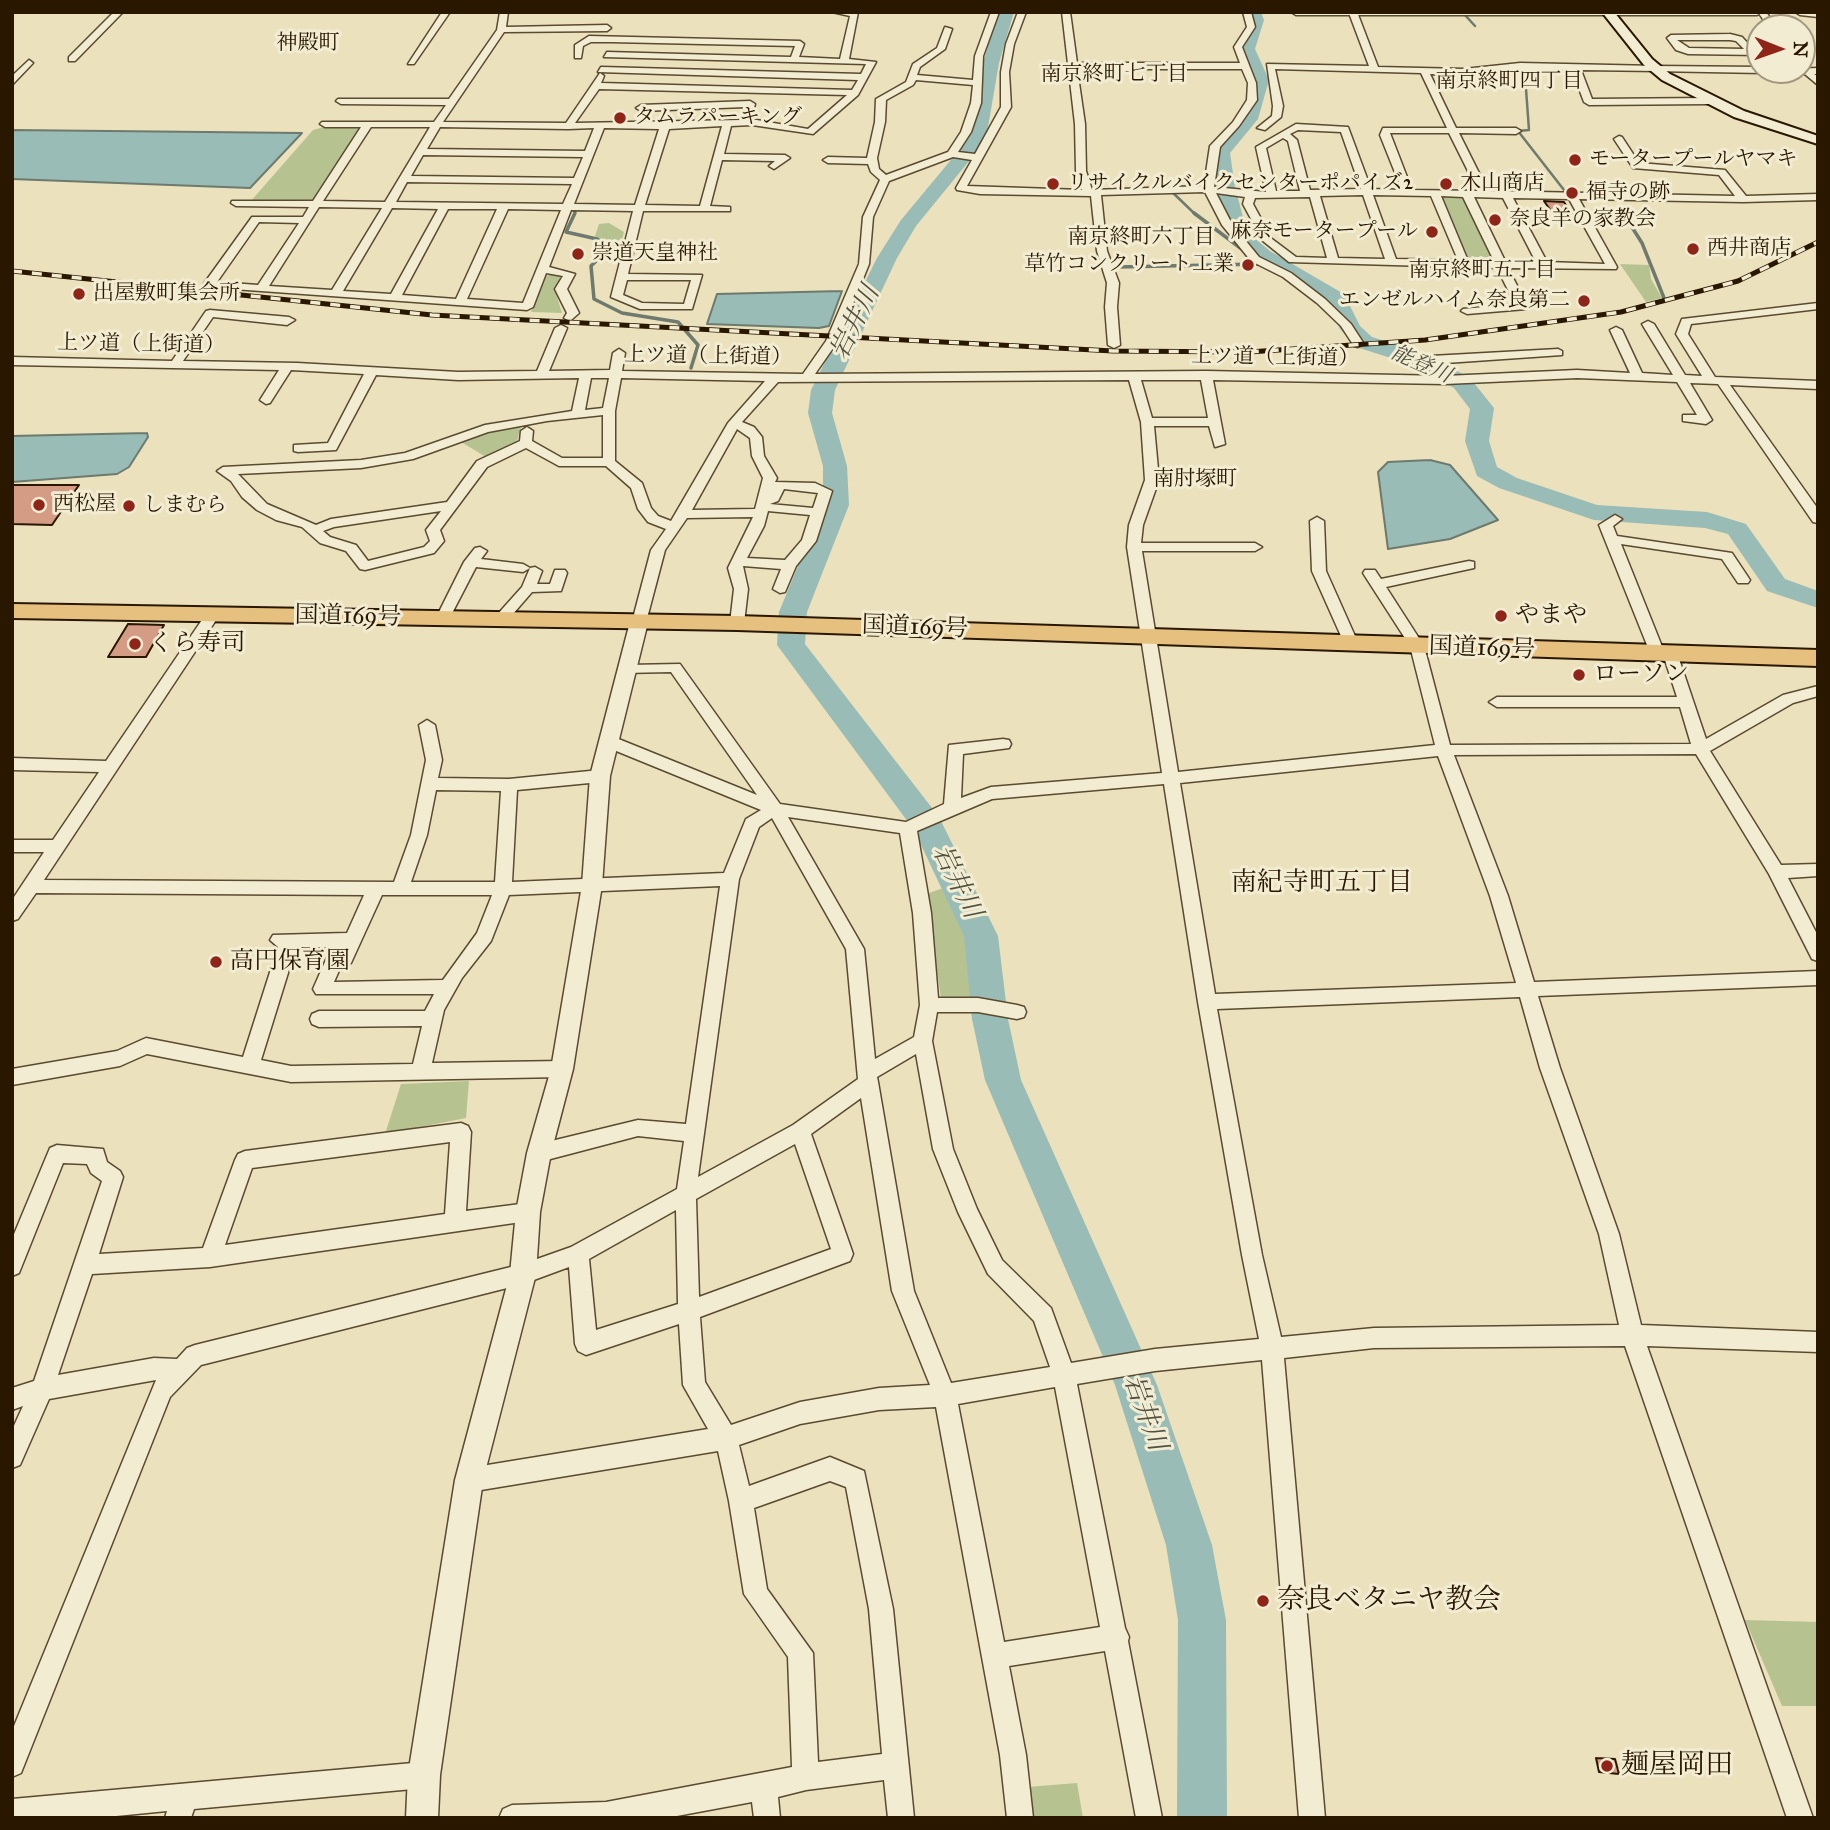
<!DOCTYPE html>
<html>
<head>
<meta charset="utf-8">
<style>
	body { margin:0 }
	#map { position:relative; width:1830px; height:1830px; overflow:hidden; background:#ebe1bc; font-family:"IM FELL Great Primer",serif }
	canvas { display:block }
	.frame { position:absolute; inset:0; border:14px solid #2a1700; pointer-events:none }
	.north { position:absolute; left:1746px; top:14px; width:70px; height:70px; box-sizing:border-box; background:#f2ecd3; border:2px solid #a2977f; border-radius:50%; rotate:91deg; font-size:19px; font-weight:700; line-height:28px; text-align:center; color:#2a1700 }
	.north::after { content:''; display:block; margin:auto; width:24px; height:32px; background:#8f2418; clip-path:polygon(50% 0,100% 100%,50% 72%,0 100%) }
</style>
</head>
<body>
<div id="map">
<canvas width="1830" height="1830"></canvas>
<div class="frame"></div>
<div class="north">N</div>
</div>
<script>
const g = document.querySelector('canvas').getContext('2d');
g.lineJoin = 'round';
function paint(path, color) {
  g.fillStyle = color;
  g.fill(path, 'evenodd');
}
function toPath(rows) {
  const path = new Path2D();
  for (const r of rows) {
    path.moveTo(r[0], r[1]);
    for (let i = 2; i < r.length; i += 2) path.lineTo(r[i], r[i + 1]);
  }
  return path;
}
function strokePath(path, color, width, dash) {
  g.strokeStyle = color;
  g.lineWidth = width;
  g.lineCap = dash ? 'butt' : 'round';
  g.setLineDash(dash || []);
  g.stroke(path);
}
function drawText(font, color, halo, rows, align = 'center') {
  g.font = font + ' "IM FELL Great Primer","Noto Serif JP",serif';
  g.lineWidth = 6;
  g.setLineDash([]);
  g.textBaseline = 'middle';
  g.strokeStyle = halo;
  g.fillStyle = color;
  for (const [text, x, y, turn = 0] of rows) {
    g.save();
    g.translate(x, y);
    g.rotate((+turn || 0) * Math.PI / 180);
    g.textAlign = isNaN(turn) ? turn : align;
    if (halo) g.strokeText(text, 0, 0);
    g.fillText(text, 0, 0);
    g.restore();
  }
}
const green = toPath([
	[327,126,362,127,313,203,250,202,313,130],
	[1439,196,1464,197,1492,261,1466,260],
	[609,223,624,232,620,248,609,248,604,241,595,236,599,224],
	[1620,264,1649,265,1651,279,1662,298,1646,302],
	[555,274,565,275,555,290,562,313,531,312,545,276],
	[521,427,517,441,486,457,461,442,495,429],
	[949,886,970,932,977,999,941,999,926,894],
	[469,1081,466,1118,385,1134,401,1084],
	[1745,1620,1818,1622,1818,1706,1782,1706],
	[1077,1783,1083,1818,1032,1818,1027,1787]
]);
const water = toPath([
	[12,130,302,133,250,188,12,179,12,130],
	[842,291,829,326,819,328,707,324,717,294,842,291],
	[147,433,148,437,129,467,117,474,12,482,12,436,147,433],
	[1430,460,1450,465,1498,520,1450,539,1388,549,1378,472,1388,462,1430,460]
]);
const streamFar1 = toPath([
	[1465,15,1475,26],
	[1519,68,1526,89,1529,130,1518,131,1564,190,1580,194],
	[1170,190,1196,215],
	[1622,212,1624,215],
	[574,215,575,212]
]);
const stream = toPath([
	[575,213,566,232,597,239,605,245,606,251,591,266,594,299,622,313,678,322,698,345,691,368],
	[1194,213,1243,250],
	[1623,213,1642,243,1664,298],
	[1118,267,1260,264]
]);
const river = toPath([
	[998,12,1014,12,999,63,987,133,974,155,916,226,897,258,835,390,832,413,847,466,849,505,807,612,805,644,939,817,998,936,1008,1019,1021,1080,1157,1385,1212,1545,1226,1620,1227,1818,1177,1818,1178,1620,1166,1545,1115,1385,985,1080,972,1019,964,936,914,830,777,645,779,612,823,505,823,466,808,413,811,390,877,258,901,220,960,149,969,133,983,63,998,12],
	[1245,12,1261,12,1264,20,1255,49,1269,80,1258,119,1230,153,1235,187,1247,232,1270,251,1344,294,1360,326,1372,337,1426,354,1470,378,1494,408,1489,441,1497,467,1517,478,1597,505,1707,512,1746,524,1785,579,1818,591,1818,608,1767,591,1728,534,1705,528,1594,520,1499,488,1477,476,1465,441,1470,409,1454,388,1410,364,1356,347,1340,329,1327,303,1256,259,1231,238,1215,187,1212,152,1241,118,1249,97,1253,80,1239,49,1248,20,1245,12]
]);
const building = toPath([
	[1544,201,1564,202,1572,214,1553,214,1544,201],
	[12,485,79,485,52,525,12,524,12,485],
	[128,624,164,625,146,657,108,657,128,624],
	[1596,1758,1615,1759,1619,1774,1599,1772,1596,1758]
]);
const minor = toPath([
	[114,12,123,12,75,61,69,61,69,57,114,12],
	[442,12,450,12,414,64,408,64,442,12],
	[500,12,508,12,506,27,607,25,611,28,607,31,504,32,443,122,566,123,600,73,604,76,601,83,852,90,858,80,598,72,601,67,861,74,866,64,604,57,607,52,791,57,795,46,611,42,591,42,583,46,581,58,575,58,575,45,589,36,800,41,804,44,799,57,840,59,850,16,832,12,858,12,849,59,876,62,858,95,813,134,752,125,731,126,724,154,785,155,790,158,774,169,769,166,775,161,722,160,710,206,730,207,730,211,643,211,628,274,702,275,692,309,640,309,611,297,633,211,571,210,549,267,575,274,567,289,579,313,570,321,564,318,567,313,555,289,563,276,546,273,533,307,527,310,205,287,203,285,252,217,303,217,309,207,236,206,231,203,232,201,313,201,361,127,325,127,320,124,322,122,434,122,446,105,341,104,336,101,338,99,449,99,497,30,500,12],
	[599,89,847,95,808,129,751,119,755,104,750,101,641,105,636,108,641,111,745,107,742,120,575,123,599,89],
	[722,126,700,206,645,205,669,129,722,126],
	[371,127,430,127,385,202,323,201,371,127],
	[440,127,568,129,594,128,585,151,427,149,440,127],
	[604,128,659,129,635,205,574,204,604,128],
	[423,155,583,157,574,178,411,176,423,155],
	[407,182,572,184,563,204,396,202,407,182],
	[319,207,382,208,332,290,269,286,319,207],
	[392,208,438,209,391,294,343,291,392,208],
	[448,209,497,209,456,299,402,295,448,209],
	[508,209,561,210,523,303,467,299,508,209],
	[259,222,299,223,258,285,217,282,259,222],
	[627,280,691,280,684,304,642,303,623,295,627,280],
	[991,12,999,12,983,56,981,103,971,132,958,152,975,154,1001,107,1001,72,1006,44,1018,12,1026,12,1014,44,1009,72,1011,107,967,186,1082,190,1076,171,1075,124,1062,12,1070,12,1077,63,1240,63,1234,47,1247,27,1243,12,1251,12,1255,27,1242,47,1256,83,1257,100,1239,126,1220,147,1214,187,1266,192,1256,147,1296,124,1348,127,1371,189,1402,190,1380,135,1383,128,1447,128,1421,73,1275,69,1283,106,1281,117,1265,130,1257,128,1272,116,1273,106,1267,64,1369,66,1349,13,1357,12,1378,67,1464,69,1520,63,1656,66,1659,71,1581,70,1592,99,1709,98,1714,101,1709,104,1589,105,1584,102,1572,70,1520,69,1464,75,1430,74,1456,128,1516,128,1521,131,1516,134,1459,133,1488,191,1735,196,1719,175,1633,168,1614,139,1619,136,1622,137,1639,163,1725,170,1746,196,1818,194,1818,200,1743,202,1579,199,1617,267,1616,269,1508,268,1528,307,1526,309,1467,314,1461,311,1463,309,1515,304,1497,268,1289,262,1263,241,1243,204,1245,197,1216,193,1232,224,1259,257,1291,273,1325,299,1351,324,1364,344,1358,347,1354,346,1341,326,1317,303,1283,277,1251,261,1222,225,1205,192,1101,195,1107,251,1119,283,1117,307,1120,345,1114,348,1108,345,1105,307,1107,283,1097,251,1091,196,980,194,957,190,956,188,972,160,953,157,889,181,873,217,869,264,838,341,815,374,1206,371,1445,376,1577,370,1630,373,1610,330,1616,327,1622,330,1642,373,1673,375,1642,324,1648,321,1654,324,1685,375,1702,376,1676,334,1682,319,1818,303,1818,309,1691,324,1688,334,1715,377,1818,381,1818,389,1730,385,1818,509,1818,523,1813,522,1718,384,1690,383,1712,420,1706,424,1683,421,1683,415,1697,415,1677,382,1577,378,1445,384,1213,380,1225,444,1215,447,1209,426,1154,426,1159,480,1143,525,1141,543,1255,543,1262,547,1255,551,1142,551,1178,772,1435,745,1410,646,1363,573,1365,570,1375,570,1381,579,1469,561,1474,562,1474,568,1386,587,1424,646,1450,745,1691,744,1680,707,1497,707,1489,702,1497,697,1677,697,1664,657,1658,660,1651,655,1599,525,1615,515,1622,519,1613,526,1617,536,1732,553,1750,580,1748,583,1738,583,1722,559,1621,544,1665,654,1671,651,1678,656,1706,739,1783,695,1818,686,1818,696,1793,703,1710,751,1781,865,1818,864,1818,876,1788,878,1818,936,1818,961,1812,959,1769,874,1696,754,1454,755,1508,896,1534,982,1818,971,1818,985,1538,996,1560,1068,1619,1234,1641,1325,1818,1332,1818,1352,1647,1346,1813,1818,1787,1818,1625,1346,1374,1348,1284,1358,1325,1818,1299,1818,1262,1360,1155,1371,1077,1384,1125,1628,1129,1637,1128,1641,1162,1818,1136,1818,1105,1651,1009,1666,1026,1755,1033,1818,1007,1818,1000,1755,936,1407,879,1410,800,1424,739,1445,749,1486,830,1457,864,1471,893,1609,914,1818,888,1818,884,1780,806,1790,778,1797,780,1818,754,1818,752,1802,666,1818,499,1818,503,1809,512,1805,606,1802,792,1767,788,1657,744,1594,729,1501,718,1451,469,1492,461,1488,457,1480,461,1472,469,1468,708,1429,683,1385,679,1324,586,1355,578,1351,575,1344,569,1267,523,1284,201,1365,170,1397,21,1773,12,1777,12,1731,156,1380,49,1399,20,1465,12,1468,12,1430,23,1406,12,1410,12,1388,34,1381,102,1181,91,1173,87,1164,63,1163,19,1273,12,1276,12,1239,50,1148,57,1145,103,1149,107,1162,120,1171,123,1177,99,1254,203,1248,235,1160,238,1154,245,1151,461,1123,468,1126,471,1132,466,1211,528,1203,535,1205,538,1212,535,1219,528,1221,210,1267,92,1274,58,1375,154,1358,177,1359,187,1348,195,1345,523,1264,571,1247,677,1189,684,1141,638,1136,539,1162,532,1159,529,1153,532,1147,539,1144,638,1120,686,1124,720,886,509,895,491,941,462,978,444,1010,432,1063,562,1061,569,1063,572,1069,569,1075,562,1077,291,1082,147,1054,120,1066,12,1085,12,1069,117,1051,146,1038,243,1057,278,947,270,940,273,935,347,933,364,895,36,893,18,919,12,921,12,900,44,852,12,852,12,840,53,840,99,772,12,770,12,758,106,761,208,611,213,609,220,614,44,880,394,882,411,835,426,760,419,725,427,720,435,725,442,760,438,778,509,779,600,770,608,776,600,782,517,790,512,882,724,873,746,819,761,810,604,746,602,742,604,738,616,738,757,795,671,672,623,673,621,670,628,665,680,664,780,804,906,822,944,804,949,745,1003,739,1009,740,1011,744,1009,748,963,754,961,798,991,787,1162,773,1127,547,1129,525,1145,480,1141,422,1129,380,778,382,742,422,754,427,762,437,764,456,777,478,775,482,815,483,832,491,816,541,796,566,785,592,780,593,773,589,781,569,743,566,748,589,744,623,737,628,730,623,734,589,728,568,753,517,687,518,665,550,646,622,639,627,632,622,651,550,666,529,648,522,638,509,631,488,606,466,559,466,526,448,487,467,440,530,444,541,434,553,365,570,360,569,346,551,320,543,302,527,276,520,257,510,242,497,231,481,217,471,223,467,361,460,405,453,485,425,572,411,579,378,458,380,376,375,336,450,298,452,294,451,294,445,328,443,364,374,291,370,270,403,266,404,260,400,279,370,12,365,12,357,172,361,206,311,210,310,289,317,295,320,287,325,213,317,183,361,297,363,458,372,537,371,555,328,561,325,567,328,549,371,610,370,613,353,619,349,625,353,622,371,803,374,826,341,859,264,863,217,880,180,871,172,868,164,828,163,823,160,828,157,867,158,875,122,876,99,906,82,913,64,937,48,945,27,952,29,945,49,920,67,917,75,973,80,975,56,991,12],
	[1077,69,1242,69,1248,83,1247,100,1233,122,1210,146,1204,186,1092,190,1086,171,1085,124,1077,69],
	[916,80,973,85,971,103,961,132,948,152,886,175,879,169,877,158,885,122,886,100,913,85,916,80],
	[1298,130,1341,132,1361,189,1310,190,1297,140,1290,134,1298,130],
	[1390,133,1449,133,1478,191,1412,190,1390,133],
	[1283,138,1288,141,1300,191,1276,191,1266,148,1283,138],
	[1363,195,1385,259,1338,258,1320,196,1363,195],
	[1373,195,1431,196,1458,260,1396,259,1373,195],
	[1441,196,1463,197,1494,261,1468,261,1441,196],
	[1310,197,1327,258,1296,257,1272,239,1253,204,1255,198,1310,197],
	[1474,197,1503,198,1536,262,1505,261,1474,197],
	[1513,198,1569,199,1605,264,1547,262,1513,198],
	[591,378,609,378,603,408,585,410,591,378],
	[621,378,765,381,728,423,671,521,658,516,651,508,642,483,615,461,615,411,621,378],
	[1141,380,1201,380,1208,418,1152,418,1141,380],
	[603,415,603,458,562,458,532,441,533,431,527,427,521,431,520,441,477,461,447,502,331,519,316,525,267,504,238,474,361,468,413,459,488,432,547,421,603,415],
	[737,429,750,438,752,456,763,478,755,509,692,510,737,429],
	[784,489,818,493,813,508,770,504,778,501,784,489],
	[441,511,426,530,430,541,424,547,368,561,356,545,330,537,323,531,334,527,441,511],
	[768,511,810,515,802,540,785,560,747,558,764,526,768,511],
	[1438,756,1490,896,1516,983,1215,994,1180,783,1438,756],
	[1164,784,1198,1002,1242,1255,1259,1339,1155,1349,1071,1363,1051,1308,1002,1260,977,1209,953,1149,932,1041,937,1012,978,1012,1017,1019,1024,1017,1026,1012,1024,1007,1017,1005,978,998,938,998,931,913,917,831,992,799,1164,784],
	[436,790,501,791,495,882,411,882,427,835,436,790],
	[788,817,900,833,913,913,920,1005,914,1037,875,1059,864,949,788,817],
	[772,818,846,949,858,1079,793,1125,698,1177,739,879,759,827,772,818],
	[382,895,492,895,477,933,443,980,334,982,341,966,351,963,382,895],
	[296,947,341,947,339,952,328,955,313,989,316,994,434,994,425,1011,319,1011,312,1014,310,1019,312,1024,319,1027,422,1026,413,1064,291,1066,261,1060,296,947],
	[1520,997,1540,1068,1599,1234,1619,1325,1374,1328,1281,1337,1262,1255,1217,1009,1520,997],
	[916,1054,933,1149,958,1212,988,1274,1034,1321,1050,1367,951,1383,914,1291,878,1082,877,1077,916,1054],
	[861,1098,892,1291,930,1385,879,1388,800,1402,731,1425,705,1382,700,1317,850,1261,853,1254,811,1134,861,1098],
	[450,1142,445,1214,225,1245,252,1168,450,1142],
	[795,1144,831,1249,699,1297,696,1199,795,1144],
	[676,1210,678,1304,596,1330,589,1259,676,1210],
	[1055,1387,1100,1627,1004,1642,958,1404,1055,1387],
	[830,1481,846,1487,869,1609,882,1754,818,1762,813,1653,767,1589,754,1508,830,1481],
	[1758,12,1766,12,1777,28,1769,28,1758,12],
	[1730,34,1742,37,1753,49,1760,49,1760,55,1688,54,1676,50,1667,38,1671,35,1730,34],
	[1677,40,1730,40,1736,41,1744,49,1689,48,1677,40],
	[29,60,33,63,12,85,12,76,29,60],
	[1802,64,1818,77,1818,85,1800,70,1802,64],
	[1558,349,1562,351,1562,355,1431,364,1425,360,1431,356,1558,349],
	[1317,517,1324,521,1326,571,1359,645,1357,648,1352,650,1345,645,1312,571,1310,521,1317,517],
	[480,547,487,551,481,559,523,564,530,568,523,572,476,567,448,621,438,621,436,618,464,562,475,548,480,547],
	[535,567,542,571,537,584,550,584,555,570,565,570,567,573,561,591,532,592,506,622,496,622,496,616,522,587,530,568,535,567],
	[424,1762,433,1766,437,1775,433,1784,424,1788,194,1809,191,1818,165,1818,167,1811,96,1818,12,1818,12,1799,424,1762]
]);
const tertiary = toPath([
	[1291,12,1762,12,1757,15,1296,15,1291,12],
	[1795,12,1818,12,1818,17,1800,15,1795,12],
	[1656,66,1760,67,1760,70,1818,68,1818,74,1652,71,1651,69,1656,66],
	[639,616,648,622,610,776,602,885,573,1069,551,1153,540,1212,536,1274,483,1480,440,1775,438,1818,406,1818,408,1775,455,1480,510,1274,516,1212,527,1153,551,1069,582,885,590,776,630,622,639,616]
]);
const secondary = toPath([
	[1602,12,1614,12,1652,59,1670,74,1744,111,1818,136,1818,144,1734,117,1662,80,1644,65,1602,12]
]);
const trunk = toPath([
	[12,604,737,616,1818,650,1818,666,737,630,12,618,12,604]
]);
const rail = toPath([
	[12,271,432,315,1113,351,1249,352,1425,340,1621,312,1738,281,1818,242]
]);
const markers = [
	[620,118,7,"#8f2418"],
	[1575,160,7,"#8f2418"],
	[1053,184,7,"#8f2418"],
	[1446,184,7,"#8f2418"],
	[1572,193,7,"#8f2418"],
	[1495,220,7,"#8f2418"],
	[1432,232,7,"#8f2418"],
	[1693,249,7,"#8f2418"],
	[578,254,7,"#8f2418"],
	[1248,265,7,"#8f2418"],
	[79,294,7,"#8f2418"],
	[1584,301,7,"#8f2418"],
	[39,505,7,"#8f2418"],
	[129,506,7,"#8f2418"],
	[1501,616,7,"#8f2418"],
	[135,644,7,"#8f2418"],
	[1579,675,7,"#8f2418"],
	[216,962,7,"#8f2418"],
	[1263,1601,7,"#8f2418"],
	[1607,1766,7,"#8f2418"]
];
const farNeighbourhoodnames = [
	["神殿町",308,44],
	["南京終町七丁目",1114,75],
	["南京終町四丁目",1509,82],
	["南京終町六丁目",1141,238],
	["南京終町五丁目",1482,271],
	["南肘塚町",1195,480]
];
const farPoinames = [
	["タムラパーキング",634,118],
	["モータープールヤマキ",1589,160],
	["リサイクルバイクセンターポパイズ2",1067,184],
	["木山商店",1460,184],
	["福寺の跡",1586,193],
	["奈良羊の家教会",1509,220],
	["麻奈モータープール",1418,232,"right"],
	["西井商店",1707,249],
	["崇道天皇神社",592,254],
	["草竹コンクリート工業",1234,265,"right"],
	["出屋敷町集会所",93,294],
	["エンゼルハイム奈良第二",1570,301,"right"],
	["西松屋",53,505],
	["しまむら",143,506]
];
const farStreetnames = [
	["上ツ道（上街道）",141,345,1],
	["上ツ道（上街道）",708,357,1],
	["上ツ道（上街道）",1275,358,1]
];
const farWaternames = [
	["能登川",1421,365,24]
];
const poiNames = [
	["やまや",1515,616],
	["くら寿司",149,644],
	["ローソン",1593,675],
	["高円保育園",230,962]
];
const streetNames = [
	["国道169号",348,617,1],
	["国道169号",915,628,2],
	["国道169号",1482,649,2]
];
const waterNames = [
	["岩井川",856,323,-64],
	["岩井川",956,882,64],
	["岩井川",1144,1413,70]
];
const neighbourhoodNames = [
	["南紀寺町五丁目",1322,884]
];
const nearPoinames = [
	["奈良ベタニヤ教会",1277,1601],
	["麺屋岡田",1621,1766]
];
paint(green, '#b6c391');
paint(water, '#99bcb6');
strokePath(water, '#6d7a6d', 2);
strokePath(streamFar1, '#6d7a6d', 2.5);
strokePath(stream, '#6d7a6d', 3.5);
paint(river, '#99bcb6');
paint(building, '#d49c84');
strokePath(building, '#2a1700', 2);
strokePath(minor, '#5a4a2f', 3);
strokePath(tertiary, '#5a4a2f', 3);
strokePath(secondary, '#2a1700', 4);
strokePath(trunk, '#2a1700', 4);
paint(minor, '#f2ecd3');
paint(tertiary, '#f2ecd3');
paint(secondary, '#f2ecd3');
paint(trunk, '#e6c07e');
strokePath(rail, '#2a1700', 5);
strokePath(rail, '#f2ecd3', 3.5, [10]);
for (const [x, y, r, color] of markers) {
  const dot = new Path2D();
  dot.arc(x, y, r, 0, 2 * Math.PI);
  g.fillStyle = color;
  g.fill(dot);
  strokePath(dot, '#f2ecd3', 2.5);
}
drawText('21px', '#2a1700', '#f2ecd3', farNeighbourhoodnames);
drawText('21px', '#2a1700', '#f2ecd3', farPoinames, 'left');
drawText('21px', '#2a1700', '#f2ecd3', farStreetnames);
drawText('italic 21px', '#515140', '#f2ecd3', farWaternames);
drawText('24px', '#2a1700', '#f2ecd3', poiNames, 'left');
drawText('24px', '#2a1700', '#f2ecd3', streetNames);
drawText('italic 26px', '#515140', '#f2ecd3', waterNames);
drawText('26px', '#2a1700', '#f2ecd3', neighbourhoodNames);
drawText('28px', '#2a1700', '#f2ecd3', nearPoinames, 'left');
</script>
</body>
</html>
